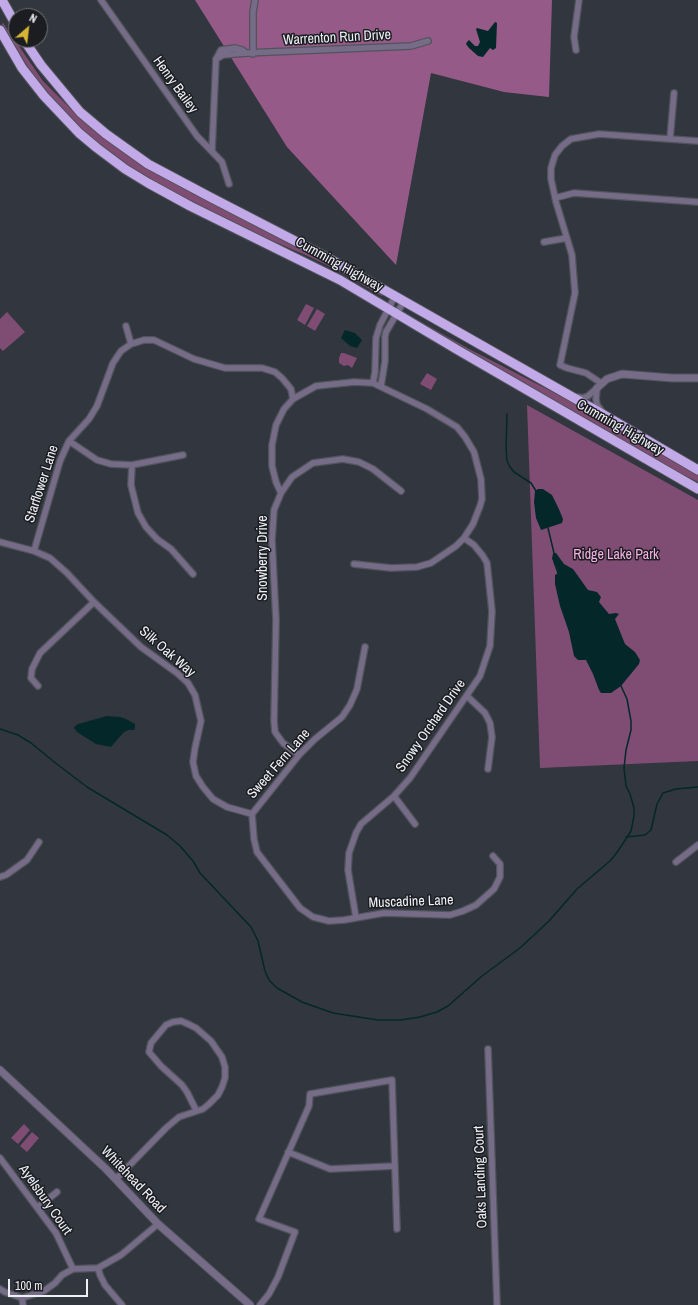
<!DOCTYPE html>
<html>
<head>
<meta charset="utf-8">
<style>
	body { margin:0 }
	#map { position:relative; width:698px; height:1305px; overflow:hidden; background:#32363e; font-family:"Archivo Narrow",sans-serif }
	canvas { display:block }
	.north { position:absolute; left:8px; top:8px; width:40px; height:40px; box-sizing:border-box; background:#1b1d21; border:1px solid #6f7176; border-radius:50%; rotate:28deg; font-size:11px; font-weight:700; line-height:16px; text-align:center; color:#eef0f6 }
	.north::after { content:''; display:block; margin:auto; width:14px; height:18px; background:#d6b534; clip-path:polygon(50% 0,100% 100%,50% 72%,0 100%) }
	.scale { position:absolute; left:8px; top:1279px; width:80px; height:18px; box-sizing:border-box; border:2px solid #eef0f6; border-top:0; padding-left:5px; font-size:12px; line-height:14px; white-space:nowrap; color:#eef0f6; -webkit-text-stroke:3px #1b1d21; paint-order:stroke }
</style>
</head>
<body>
<div id="map">
<canvas width="698" height="1305"></canvas>
<div class="north">N</div>
<div class="scale">100 m</div>
</div>
<script>
const g = document.querySelector('canvas').getContext('2d');
g.lineJoin = 'round';
function paint(path, color) {
  g.fillStyle = color;
  g.fill(path, 'evenodd');
}
function toPath(rows) {
  const path = new Path2D();
  for (const r of rows) {
    path.moveTo(r[0], r[1]);
    for (let i = 2; i < r.length; i += 2) path.lineTo(r[i], r[i + 1]);
  }
  return path;
}
function strokePath(path, color, width, dash) {
  g.strokeStyle = color;
  g.lineWidth = width;
  g.lineCap = dash ? 'butt' : 'round';
  g.setLineDash(dash || []);
  g.stroke(path);
}
function drawText(font, color, halo, rows, align = 'center') {
  g.font = font + ' "Archivo Narrow",sans-serif';
  g.lineWidth = 3;
  g.setLineDash([]);
  g.textBaseline = 'middle';
  g.strokeStyle = halo;
  g.fillStyle = color;
  for (const [text, x, y, turn = 0] of rows) {
    g.save();
    g.translate(x, y);
    g.rotate((+turn || 0) * Math.PI / 180);
    g.textAlign = isNaN(turn) ? turn : align;
    if (halo) g.strokeText(text, 0, 0);
    g.fillText(text, 0, 0);
    g.restore();
  }
}
const green = toPath([
	[3,23,43,81,79,117,111,143,213,201,383,293,382,296,337,270,310,257,236,225,174,193,146,178,112,155,75,124,40,85,11,41,2,24],
	[306,304,314,308,305,325,297,320],
	[317,309,325,314,315,331,307,326],
	[7,312,25,332,3,351,0,348,0,319],
	[412,317,471,350,576,404,698,474,698,482,663,465,410,320],
	[341,353,344,353,357,358,352,368,348,365,344,366,339,363,339,358],
	[427,373,437,379,431,390,420,384],
	[527,405,698,500,698,761,540,768],
	[24,1124,30,1130,18,1144,11,1138],
	[32,1132,39,1138,27,1152,20,1146]
]);
const forest = toPath([
	[195,0,552,0,549,97,504,92,431,73,396,265,287,147]
]);
const water = toPath([
	[495,22,497,23,496,48,493,50,490,48,483,57,478,56,469,48,466,44,467,42,469,40,475,46,478,46,480,42,476,29,477,28,488,31],
	[345,330,355,333,362,340,357,348,350,346,341,338],
	[538,489,543,489,552,495,558,507,563,519,562,523,541,530,536,518,534,502,535,491],
	[553,553,556,553,564,564,573,569,588,590,597,592,601,597,599,602,609,614,616,613,619,614,615,619,625,644,635,652,640,660,639,664,621,686,611,693,601,693,599,690,593,674,586,660,578,660,574,656,569,632,560,606,555,584,555,575,558,573,557,568,552,559],
	[107,716,120,717,126,719,135,724,135,728,134,730,128,730,123,733,111,747,96,744,77,732,74,728,75,726,78,724]
]);
const stream = toPath([
	[507,414,506,448,507,461,510,467,514,472,531,483,536,491],
	[548,528,554,553],
	[554,562,558,573],
	[0,729,18,735,31,743,53,761,87,787,167,835,180,846,193,861,200,873,251,927,258,941,265,971,269,980,277,988,302,1002,333,1013,378,1020,401,1020,420,1017,437,1012,448,1006,482,976,520,948,549,921,577,889,611,860,618,851,631,831,634,816,634,808,630,794,626,786,624,768,626,750,631,730,631,721,627,699,621,686],
	[626,837,645,835,651,830,657,804,663,793,676,789,698,787]
]);
const minor = toPath([
	[101,0,197,136,222,162,229,184],
	[576,50,574,37,579,0],
	[253,54,253,12,255,0],
	[216,59,223,55,246,53,411,46,428,41],
	[670,139,674,93],
	[212,151,216,59,221,50,235,48,242,50,246,53],
	[555,198,574,193,698,202],
	[544,242,567,238],
	[126,326,131,344],
	[373,383,375,372,376,338,380,325,395,296],
	[601,383,586,373,567,368,560,365,575,293,572,255,556,202,551,179,551,168,555,155,562,146,571,139,599,134,698,141],
	[381,386,385,361,385,337,386,332,404,301],
	[597,388,596,399,597,405,603,413],
	[577,397,583,398,588,396,597,388],
	[69,441,97,460,111,464,132,465,183,455],
	[132,465,131,485,138,513,146,527,157,539,171,549,193,574],
	[281,493,276,482,272,466,272,445,276,425,284,409,293,399,316,386,354,382,373,383,427,409,457,427,465,437,474,452,481,479,482,499,480,506,473,524,464,538,456,546,431,563,417,567,391,568,354,564],
	[0,542,34,551,50,558,67,573,94,602,141,647,177,673,188,683,195,695,201,721,195,748,193,762,196,776,203,787,213,799,227,807,252,814],
	[34,551,60,461,69,441,89,419,97,406,113,363,121,351,131,344,144,340,154,340,194,359,225,368,262,368,275,372,282,378,291,389,293,399],
	[365,647,357,689,350,705,342,717,315,739,299,755,252,814,254,839,257,852,300,908,313,917,329,921,344,920,384,913,450,915,463,911,476,905,494,889,500,877,500,864,493,856],
	[38,686,31,678,32,669,40,653,94,602],
	[467,696,485,713,490,723,492,737,488,769],
	[299,755,283,743,275,732,274,721,276,620,272,540,274,510,281,493,292,477,313,463,343,459,359,462,373,469,401,491],
	[394,796,415,824],
	[676,862,698,845],
	[0,877,6,875,27,860,39,842],
	[356,918,348,870,349,853,356,833,361,824,394,796,410,778,480,676,490,646,492,611,487,563,483,556,474,545,464,538],
	[488,1049,497,1305],
	[288,1152,330,1169,395,1166],
	[0,1158,56,1233,73,1269],
	[116,1179,166,1128,179,1117,203,1109,209,1104,218,1095,222,1087,225,1078,225,1067,222,1057,211,1041,196,1028,188,1024,181,1021,173,1022,166,1025,151,1043,149,1052,161,1066,182,1085,187,1092,196,1110],
	[38,1207,57,1192],
	[98,1268,100,1275,105,1285,122,1305],
	[0,1289,5,1292,22,1298,23,1305],
	[22,1298,44,1291,55,1283,62,1275,73,1269,98,1268,121,1255,158,1224],
	[260,1305,269,1294,278,1277,295,1232,259,1219,309,1106,310,1094,392,1080,397,1229]
]);
const tertiary = toPath([
	[597,388,607,379,622,374,672,378,698,378],
	[0,1070,106,1169,158,1224,250,1305]
]);
const trunk = toPath([
	[2,0,16,25],
	[0,30,22,68,44,96,79,133,97,148,125,169,148,183,190,206,340,280,456,349,698,489],
	[24,40,41,65,80,112,106,134,148,164,210,197,328,258,604,415,698,470]
]);
const streetNames = [
	["Warrenton Run Drive",337,38,-3],
	["Henry Bailey",175,85,54],
	["Cumming Highway",339,265,29],
	["Cumming Highway",620,428,30],
	["Starflower Lane",42,484,-72],
	["Snowberry Drive",263,558,-90],
	["Silk Oak Way",167,652,41],
	["Snowy Orchard Drive",431,726,-55],
	["Sweet Fern Lane",279,764,-49],
	["Muscadine Lane",411,902,-2],
	["Oaks Landing Court",481,1177,-92],
	["Whitehead Road",133,1180,46],
	["Ayelsbury Court",45,1200,55]
];
const parkNames = [
	["Ridge Lake Park",616,555]
];
paint(green, '#7f4d73');
paint(forest, '#965a88');
paint(water, '#042829');
strokePath(stream, '#042829', 1.5);
strokePath(minor, '#50545b', 8);
strokePath(tertiary, '#50545b', 9);
strokePath(trunk, '#50545b', 11);
strokePath(minor, '#766c88', 5.5);
strokePath(tertiary, '#766c88', 7);
strokePath(trunk, '#c2aae9', 9);
drawText('14px', '#eef0f6', '#1b1d21', streetNames);
drawText('14px', '#f7b2e5', '#1b1d21', parkNames);
</script>
</body>
</html>
